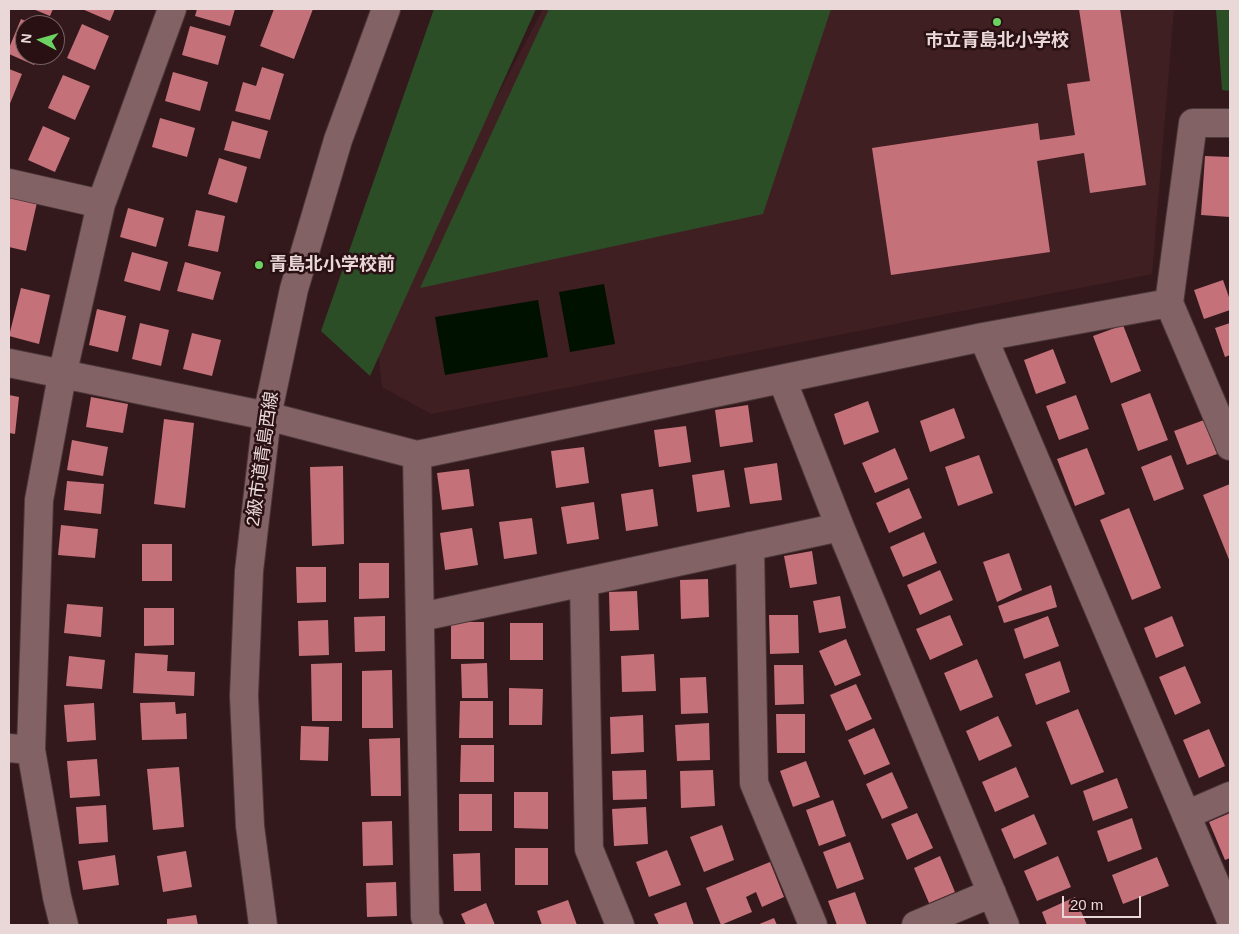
<!DOCTYPE html>
<html>
<head>
<meta charset="utf-8">
<style>
	body { margin:0 }
	#map { position:relative; width:1239px; height:934px; overflow:hidden; background:#33191c; font-family:Arial,sans-serif }
	canvas { display:block }
	.frame { position:absolute; inset:0; border:10px solid #ead7d8; pointer-events:none }
	.north { position:absolute; left:15px; top:15px; width:50px; height:50px; box-sizing:border-box; background:#291013; border:1px solid #766062; border-radius:50%; rotate:276deg; font-size:14px; font-weight:700; line-height:20px; text-align:center; color:#ead7d8 }
	.north::after { content:''; display:block; margin:auto; width:18px; height:22px; background:#6cd362; clip-path:polygon(50% 0,100% 100%,50% 72%,0 100%) }
	.scale { position:absolute; left:1062px; top:896px; width:79px; height:22px; box-sizing:border-box; border:2px solid #ead7d8; border-top:0; padding-left:6px; font-size:15px; line-height:18px; white-space:nowrap; color:#ead7d8; -webkit-text-stroke:4px #291013; paint-order:stroke }
</style>
</head>
<body>
<div id="map">
<canvas width="1239" height="934"></canvas>
<div class="frame"></div>
<div class="north">N</div>
<div class="scale">20 m</div>
</div>
<script>
const g = document.querySelector('canvas').getContext('2d');
g.lineJoin = 'round';
function paint(path, color) {
  g.fillStyle = color;
  g.fill(path, 'evenodd');
}
function toPath(rows) {
  const path = new Path2D();
  for (const r of rows) {
    path.moveTo(r[0], r[1]);
    for (let i = 2; i < r.length; i += 2) path.lineTo(r[i], r[i + 1]);
  }
  return path;
}
function strokePath(path, color, width, dash) {
  g.strokeStyle = color;
  g.lineWidth = width;
  g.lineCap = dash ? 'butt' : 'round';
  g.setLineDash(dash || []);
  g.stroke(path);
}
function drawText(font, color, halo, rows, align = 'center') {
  g.font = font + ' Arial,"Noto Sans JP",sans-serif';
  g.lineWidth = 5;
  g.setLineDash([]);
  g.textBaseline = 'middle';
  g.strokeStyle = halo;
  g.fillStyle = color;
  for (const [text, x, y, turn = 0] of rows) {
    g.save();
    g.translate(x, y);
    g.rotate((+turn || 0) * Math.PI / 180);
    g.textAlign = isNaN(turn) ? turn : align;
    if (halo) g.strokeText(text, 0, 0);
    g.fillText(text, 0, 0);
    g.restore();
  }
}
const built = toPath([
	[543,9,1174,9,1152,274,431,414,382,387,376,328]
]);
const green = toPath([
	[434,9,536,9,370,376,321,331],
	[549,9,831,9,763,214,420,288],
	[1216,9,1230,9,1230,91,1222,90]
]);
const water = toPath([
	[604,284,615,344,570,352,559,292],
	[538,300,548,357,445,375,435,317]
]);
const building = toPath([
	[33,9,53,9,50,16],
	[82,9,115,9,110,21],
	[197,9,235,9,230,26,195,16],
	[274,9,313,9,294,59,260,46],
	[1079,9,1120,9,1146,185,1090,193,1084,153,1037,161,1050,252,891,275,872,148,1038,123,1040,140,1075,135,1067,84,1090,81],
	[21,19,35,25,25,25,25,55,38,55,34,65,9,54,9,48],
	[82,24,109,36,95,70,67,58],
	[190,26,226,36,218,65,182,55],
	[262,67,284,74,270,120,235,111,243,82,256,86],
	[9,69,22,74,9,106],
	[173,72,208,82,200,111,165,101],
	[63,75,90,86,75,120,48,108],
	[160,118,195,128,187,157,152,147],
	[232,121,268,131,260,159,224,150],
	[43,126,70,138,55,172,28,160],
	[1205,156,1230,157,1230,217,1201,215],
	[219,158,247,167,237,203,208,194],
	[9,193,38,198,26,251,9,247],
	[128,208,164,218,156,247,120,237],
	[196,210,225,216,218,252,188,246],
	[132,252,168,262,160,291,124,281],
	[185,262,221,272,213,300,177,291],
	[1223,280,1230,300,1230,310,1204,319,1194,290],
	[21,288,50,295,39,344,9,336],
	[97,309,126,316,118,352,89,345],
	[140,323,169,330,161,366,132,359],
	[1230,323,1230,355,1225,357,1215,328],
	[1123,325,1141,371,1111,383,1093,336],
	[192,333,221,340,212,376,183,369],
	[1053,349,1066,383,1036,394,1024,360],
	[1150,393,1168,440,1138,451,1121,404],
	[9,395,19,397,15,434,9,433],
	[1076,395,1089,429,1059,440,1046,406],
	[91,397,128,404,123,433,86,427],
	[868,401,879,432,844,445,834,414],
	[748,405,753,442,720,447,715,410],
	[954,408,965,438,930,452,920,421],
	[164,419,194,423,185,508,154,504],
	[1204,420,1217,454,1187,465,1174,431],
	[686,426,691,462,659,467,654,430],
	[72,440,108,447,103,476,67,470],
	[584,447,589,483,556,488,551,451],
	[895,448,908,479,875,493,862,463],
	[1087,448,1105,494,1075,506,1057,459],
	[979,455,993,493,958,506,945,467],
	[1171,455,1184,489,1154,501,1141,467],
	[777,463,782,500,750,504,744,468],
	[343,466,344,544,312,546,310,467],
	[469,469,474,506,442,510,437,473],
	[724,470,730,507,697,512,692,475],
	[67,481,104,484,101,514,64,510],
	[1230,484,1230,562,1203,495],
	[909,488,922,518,889,533,876,503],
	[653,489,658,526,626,531,621,494],
	[594,502,599,539,567,544,561,507],
	[1129,508,1161,588,1132,600,1100,520],
	[532,518,537,554,504,559,499,522],
	[61,525,98,529,95,558,58,555],
	[472,528,478,565,445,570,440,533],
	[924,532,937,563,903,577,890,547],
	[142,544,172,544,172,581,142,581],
	[812,551,817,584,790,588,784,556],
	[1009,553,1022,590,997,602,983,562],
	[359,563,389,563,389,598,359,599],
	[296,567,326,567,326,602,297,603],
	[940,570,953,600,920,615,907,585],
	[708,579,709,617,681,619,680,580],
	[1051,585,1057,607,1004,623,998,606],
	[637,591,639,630,610,631,609,592],
	[840,596,846,628,819,633,813,601],
	[67,604,103,607,101,637,64,633],
	[144,608,174,608,174,645,144,646],
	[769,615,798,615,799,653,770,654],
	[950,615,963,645,930,660,916,629],
	[385,616,385,651,355,652,354,617],
	[1048,616,1059,646,1024,659,1014,629],
	[1172,616,1184,646,1156,658,1144,628],
	[328,620,329,655,299,656,298,621],
	[451,622,484,622,484,659,451,659],
	[510,623,543,623,543,660,510,660],
	[846,639,861,675,835,686,819,651],
	[135,653,168,655,167,671,195,672,194,696,133,693],
	[654,654,656,691,622,692,621,656],
	[69,656,105,660,102,689,66,686],
	[977,659,993,697,960,711,944,673],
	[1060,661,1070,692,1036,705,1025,674],
	[342,663,342,721,312,721,311,664],
	[487,663,488,698,462,698,461,664],
	[774,665,803,665,804,704,775,705],
	[1185,666,1201,703,1175,715,1159,677],
	[392,670,393,728,362,728,362,671],
	[706,677,708,713,681,714,680,678],
	[856,684,872,719,846,731,830,695],
	[509,688,543,689,542,725,509,725],
	[460,701,493,701,493,738,459,738],
	[175,702,176,714,186,713,187,739,142,740,140,703],
	[94,703,96,740,67,742,64,705],
	[1078,709,1104,772,1071,785,1046,722],
	[776,714,805,714,805,753,777,753],
	[643,715,644,752,611,754,610,717],
	[998,716,1012,746,979,761,966,731],
	[709,723,710,760,677,761,675,725],
	[301,726,329,727,328,761,300,760],
	[874,728,890,764,864,775,848,740],
	[1209,729,1225,766,1199,778,1183,740],
	[400,738,401,796,371,796,369,739],
	[461,745,494,745,494,782,460,782],
	[97,759,100,796,70,798,67,761],
	[806,761,820,797,793,807,780,771],
	[179,767,184,827,153,830,147,769],
	[1016,767,1029,797,995,812,982,782],
	[646,770,647,799,613,800,612,771],
	[713,770,715,806,681,808,680,771],
	[892,772,908,808,882,819,866,784],
	[1117,778,1128,808,1093,821,1083,791],
	[514,792,548,792,548,829,514,828],
	[459,794,492,794,492,831,459,831],
	[833,800,846,836,819,846,806,810],
	[106,805,108,842,79,844,76,807],
	[646,807,648,844,614,846,612,809],
	[917,813,933,848,907,860,891,824],
	[1230,813,1230,858,1225,860,1209,822],
	[1034,814,1047,844,1014,859,1001,829],
	[1132,818,1142,849,1108,862,1097,831],
	[392,821,393,865,363,866,362,822],
	[722,825,734,860,704,872,690,837],
	[850,842,864,879,837,889,823,852],
	[515,848,548,848,548,885,515,885],
	[667,850,681,885,649,897,636,862],
	[186,851,192,887,163,892,157,856],
	[480,853,481,891,454,891,453,854],
	[115,855,119,885,83,890,78,861],
	[940,856,955,892,929,903,914,868],
	[1058,856,1071,887,1037,901,1024,871],
	[1157,857,1169,886,1123,904,1112,875],
	[770,862,784,897,762,907,756,892,746,897,752,912,721,925,706,888],
	[396,882,397,916,367,917,366,883],
	[855,892,867,925,837,925,828,901],
	[1075,897,1087,925,1047,925,1042,912],
	[568,900,577,925,542,925,537,911],
	[686,902,694,925,659,925,654,914],
	[486,903,495,925,466,925,461,914],
	[196,915,198,925,167,925,167,919],
	[774,918,777,925,757,925]
]);
const minor = toPath([
	[9,183,101,204],
	[1169,303,1230,446],
	[983,337,1230,918],
	[9,363,267,416,417,455,983,337,1169,303,1193,123,1230,123],
	[782,379,840,527,1005,925],
	[417,455,425,917,429,925],
	[750,546,754,783,813,925],
	[584,582,589,849,620,925],
	[421,617,840,527],
	[9,748,31,750],
	[1186,815,1230,796],
	[64,925,57,897,31,750,39,500,62,376,101,204,172,9],
	[263,925,250,826,244,696,249,571,267,416,294,289,338,140,386,9],
	[916,925,992,893]
]);
const markers = [
	[997,22,5,"#6cd362"],
	[259,265,5,"#6cd362"]
];
const poiNames = [
	["市立青島北小学校",997,41],
	["青島北小学校前",269,265,"left"]
];
const streetNames = [
	["2級市道青島西線",263,459,-82]
];
paint(built, '#401f23');
paint(green, '#2b4e27');
paint(water, '#010');
paint(building, '#c5717a');
strokePath(minor, '#4c3739', 30);
strokePath(minor, '#826265', 28);
for (const [x, y, r, color] of markers) {
  const dot = new Path2D();
  dot.arc(x, y, r, 0, 2 * Math.PI);
  g.fillStyle = color;
  g.fill(dot);
  strokePath(dot, '#291013', 2);
}
drawText('bold 18px', '#ead7d8', '#291013', poiNames);
drawText('18px', '#ead7d8', '#291013', streetNames);
</script>
</body>
</html>
